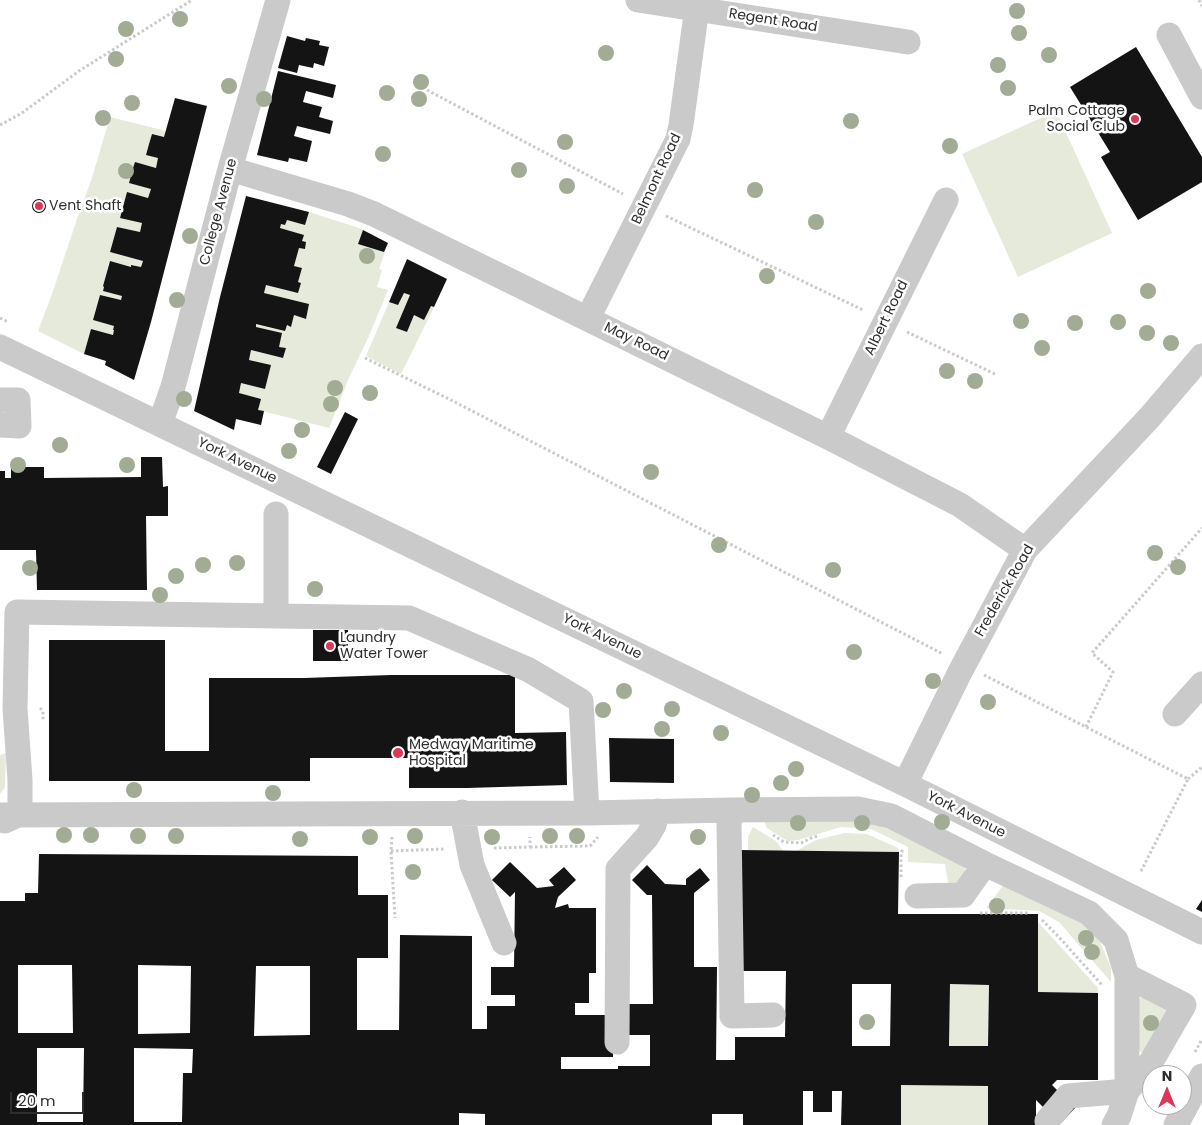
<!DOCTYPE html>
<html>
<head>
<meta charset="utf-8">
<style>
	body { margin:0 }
	#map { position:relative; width:1202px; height:1125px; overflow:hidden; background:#fff; font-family:Poppins,sans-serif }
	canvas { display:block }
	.north { position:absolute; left:1142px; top:1065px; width:50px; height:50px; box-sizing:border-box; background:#fff; border:1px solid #ababab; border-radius:50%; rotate:0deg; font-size:14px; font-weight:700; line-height:20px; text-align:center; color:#2d2d2d }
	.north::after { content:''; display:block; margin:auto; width:18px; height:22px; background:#dc3759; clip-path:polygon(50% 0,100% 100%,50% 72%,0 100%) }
	.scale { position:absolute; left:10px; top:1092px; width:74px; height:22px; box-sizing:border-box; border:2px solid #2d2d2d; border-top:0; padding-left:6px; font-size:15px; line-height:18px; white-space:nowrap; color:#2d2d2d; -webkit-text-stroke:4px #fff; paint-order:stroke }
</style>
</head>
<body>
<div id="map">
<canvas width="1202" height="1125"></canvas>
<div class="north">N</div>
<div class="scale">20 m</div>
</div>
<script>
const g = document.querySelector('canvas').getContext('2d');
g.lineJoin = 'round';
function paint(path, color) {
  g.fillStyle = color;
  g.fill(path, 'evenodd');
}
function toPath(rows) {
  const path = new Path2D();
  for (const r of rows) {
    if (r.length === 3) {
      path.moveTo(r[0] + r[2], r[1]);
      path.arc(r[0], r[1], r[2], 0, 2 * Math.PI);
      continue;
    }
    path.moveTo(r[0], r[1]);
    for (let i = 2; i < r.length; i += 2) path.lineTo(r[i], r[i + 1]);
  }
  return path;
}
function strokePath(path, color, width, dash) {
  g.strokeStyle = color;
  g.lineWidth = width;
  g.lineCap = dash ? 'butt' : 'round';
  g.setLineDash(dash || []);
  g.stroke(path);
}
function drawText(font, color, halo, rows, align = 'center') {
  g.font = font + ' Poppins,sans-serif';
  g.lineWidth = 5;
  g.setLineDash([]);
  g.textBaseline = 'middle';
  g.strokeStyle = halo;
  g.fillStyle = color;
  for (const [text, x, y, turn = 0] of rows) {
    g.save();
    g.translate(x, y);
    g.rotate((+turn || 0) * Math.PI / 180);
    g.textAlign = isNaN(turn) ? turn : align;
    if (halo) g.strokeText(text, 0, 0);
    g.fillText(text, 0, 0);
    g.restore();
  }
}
const green = toPath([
	[1056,111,1112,233,1018,277,962,154],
	[110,117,166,131,164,137,152,134,149,144,146,155,158,158,156,168,135,162,132,171,129,183,151,189,148,198,127,192,120,217,142,223,140,232,117,227,110,252,143,261,141,267,132,265,131,267,109,262,103,286,104,287,103,291,122,296,121,300,100,295,93,320,114,326,113,330,114,330,113,335,91,329,84,354,38,331,52,294,77,219,92,178],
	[309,212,359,228,388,243,379,269,382,270,377,287,388,290,369,336,348,380,329,428,258,410,260,399,239,393,241,383,265,389,271,365,249,360,251,350,283,358,286,348,279,347,256,327,256,324,291,326,294,315,306,319,309,304,264,293,266,285,301,283,298,282,302,268,294,266,299,248,305,249,306,242,302,241,303,235,280,228,281,224,287,220,305,225],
	[404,293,410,295,397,328,407,332,414,315,424,320,431,306,434,307,401,374,366,356,389,302,398,305],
	[6,753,5,784,5,787,0,794,0,755],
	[773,815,888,824,964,866,967,878,949,888,945,864,908,862,908,847,871,829,841,827,798,840,789,841,782,838,767,828,764,821],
	[753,827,776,841,783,851,748,850,748,837],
	[845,833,867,834,898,848,899,852,796,851,816,840],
	[1005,883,1078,916,1096,932,1111,968,1111,982,1059,922,1039,911,986,908],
	[1038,922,1098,988,1098,993,1038,992],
	[950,984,989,985,988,1046,949,1046],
	[1143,996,1168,1009,1143,1053,1140,1052,1138,1048,1139,999],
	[901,1085,988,1086,988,1125,901,1125]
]);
const building = toPath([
	[287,36,305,41,306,38,320,41,319,45,329,47,324,66,314,63,313,68,299,65,297,73,278,68],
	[1136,47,1202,157,1202,182,1138,220,1101,157,1110,152,1070,87],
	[278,71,336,85,333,98,306,91,303,102,322,107,319,117,333,121,330,134,297,126,294,136,312,141,307,162,289,158,288,162,257,155],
	[175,98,207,106,151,322,134,380,105,365,106,361,84,354,91,329,113,335,114,330,113,330,114,326,93,320,100,295,121,300,122,296,103,291,104,287,103,286,110,261,131,267,131,265,141,267,143,261,110,252,117,227,140,232,142,223,120,218,127,192,148,198,151,189,129,183,132,171,135,162,156,168,158,158,146,155,149,144,152,134,164,137],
	[246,196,309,212,305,225,287,220,285,225,281,224,280,228,304,235,302,241,306,242,305,249,299,248,294,266,302,268,298,282,301,283,298,293,266,285,264,293,309,304,306,319,294,315,291,327,287,325,285,331,256,324,256,327,282,333,279,347,286,348,283,358,251,350,249,360,271,365,265,389,241,383,239,393,261,399,258,410,264,411,261,425,236,419,234,430,194,411,220,297],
	[39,206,7],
	[363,230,388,243,384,252,358,244],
	[407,259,447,279,434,307,431,306,424,320,414,315,407,332,396,328,410,295,404,293,398,305,389,302],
	[345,412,358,419,331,474,317,467],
	[141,457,162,457,163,487,168,486,168,516,146,516,147,590,37,590,36,550,0,550,0,471,5,471,5,478,11,478,11,467,44,467,44,478,141,477],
	[313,630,348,630,348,661,313,661],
	[49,640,165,640,165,751,209,751,209,678,304,678,391,675,515,675,515,733,566,732,567,785,467,788,409,788,409,758,310,758,310,781,49,781],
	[609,738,674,739,674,783,610,782],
	[739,850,899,852,898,914,1038,914,1038,992,1098,993,1098,1080,1057,1080,1052,1085,1075,1108,1060,1124,1036,1100,1036,1125,988,1125,988,1086,901,1085,901,1125,841,1125,842,1091,832,1091,832,1112,813,1112,813,1091,803,1091,803,1125,743,1125,743,1114,712,1114,712,1125,485,1125,485,1114,459,1113,459,1125,0,1125,0,901,25,901,25,893,38,893,39,854,358,856,358,895,388,895,388,958,357,958,357,1030,399,1030,400,935,472,936,472,1029,487,1029,487,1006,515,1006,515,995,491,995,491,967,514,967,515,892,510,897,492,880,510,862,537,888,554,886,549,880,564,867,576,880,558,897,555,908,568,904,569,908,596,908,596,973,589,973,589,1003,575,1003,575,1015,613,1015,613,1057,561,1057,561,1069,618,1069,618,1066,650,1066,650,1035,629,1035,629,1004,653,1004,652,895,647,895,632,880,647,865,665,884,686,885,686,879,700,868,710,880,694,893,694,967,717,967,716,1060,735,1060,735,1037,785,1037,786,971,735,971],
	[18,965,72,965,73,1033,18,1033],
	[138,965,191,966,190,1033,138,1034],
	[256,966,310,966,310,1035,254,1036],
	[852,984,891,984,890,1046,852,1046],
	[950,984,989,985,988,1046,949,1046],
	[37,1048,84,1048,83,1122,37,1122],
	[134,1048,193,1049,192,1073,183,1073,182,1122,134,1122],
	[1202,900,1202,912,1196,909]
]);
const path = toPath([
	[1199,0,1202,6],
	[427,90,623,194],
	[0,125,22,113,79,71,192,0],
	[666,216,863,310],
	[0,318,8,322],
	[907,332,997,375],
	[365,358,447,398,943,654],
	[984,675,1188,779,1140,873],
	[40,708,43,711,43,721],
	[1086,727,1113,672,1092,653,1202,528],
	[1188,779,1202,767],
	[773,835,784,842,801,843,811,838,818,836],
	[392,837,391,851,395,918],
	[530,847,590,846,598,837],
	[494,848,530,847,530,837],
	[391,851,445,849],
	[901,877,901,854,903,848],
	[980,913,1029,913],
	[1042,920,1058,936,1101,984,1101,986],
	[1195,1052,1202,1039]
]);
const minor = toPath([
	[638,0,908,42],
	[1169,35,1202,97],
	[230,169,348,204,374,214,828,437,960,505,1025,550],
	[588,318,678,139,681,125,698,0],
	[0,347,905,784,1202,932],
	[0,400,18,400,19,426,0,425],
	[160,424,173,387,230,169,278,0],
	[828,437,946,200],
	[276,616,276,514],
	[1175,714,1202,684],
	[905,784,960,672,1025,550,1149,418,1202,356],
	[731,810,729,825,732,1016,773,1015],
	[462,812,472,865,504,943],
	[0,815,587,813,731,810,858,809,891,816,985,864,1089,913,1116,940,1127,976,1127,1091,1119,1116,1114,1125],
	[5,821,20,814,20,780,15,708,17,612,409,618,529,670,581,701,587,813],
	[917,896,963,895,985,864],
	[617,1042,618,869,647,837,654,825,658,811],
	[1048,1125,1047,1121,1068,1096,1127,1091,1151,1062,1184,1005,1127,976],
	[1176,1125,1202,1076]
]);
const trees = [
	[1017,11],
	[180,19],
	[126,29],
	[1019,33],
	[606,53],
	[1049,55],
	[116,59],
	[998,65],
	[421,82],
	[229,86],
	[1008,88],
	[387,93],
	[264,99],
	[419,99],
	[132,103],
	[103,118],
	[851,121],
	[565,142],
	[950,146],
	[383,154],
	[519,170],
	[126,171],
	[567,186],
	[755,190],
	[816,222],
	[190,236],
	[367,256],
	[767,276],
	[1148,291],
	[177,300],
	[1021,321],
	[1118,322],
	[1075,323],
	[1147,333],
	[1171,343],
	[1042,348],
	[947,371],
	[975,381],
	[335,388],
	[370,393],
	[184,399],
	[331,404],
	[302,430],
	[60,445],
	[289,451],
	[18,465],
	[127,465],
	[651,472],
	[719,545],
	[1155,553],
	[237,563],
	[203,565],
	[1178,567],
	[30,568],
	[833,570],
	[176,576],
	[315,589],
	[160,595],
	[854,652],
	[933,681],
	[624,691],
	[988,702],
	[672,709],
	[603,710],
	[662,729],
	[721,733],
	[796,769],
	[781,783],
	[134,790],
	[273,793],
	[752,795],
	[942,822],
	[798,823],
	[862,823],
	[64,835],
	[91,835],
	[138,836],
	[176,836],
	[415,836],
	[550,836],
	[577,836],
	[370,837],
	[492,837],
	[698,837],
	[300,839],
	[413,872],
	[997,906],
	[1086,938],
	[1092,952],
	[867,1022],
	[1151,1023]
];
const markers = [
	[1135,119,5,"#dc3759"],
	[39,206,5,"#dc3759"],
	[330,646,5,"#dc3759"],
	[398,753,6,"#dc3759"]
];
const streetNames = [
	["Regent Road",773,21,9],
	["Belmont Road",657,179,-65],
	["College Avenue",219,212,-75],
	["Albert Road",887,318,-64],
	["May Road",636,342,26],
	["York Avenue",237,461,26],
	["Frederick Road",1005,591,-60],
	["York Avenue",602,637,26],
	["York Avenue",966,815,27]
];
const poiNames = [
	["Palm Cottage",1125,111,"right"],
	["Social Club",1125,127,"right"],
	["Vent Shaft",49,206],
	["Laundry",340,638],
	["Water Tower",340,654],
	["Medway Maritime",409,745],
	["Hospital",409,761]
];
paint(green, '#e5eadb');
paint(building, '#141414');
strokePath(path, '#cacaca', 3, [2.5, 2.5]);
strokePath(minor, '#cacaca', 25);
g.fillStyle = '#a2ab94';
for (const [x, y] of trees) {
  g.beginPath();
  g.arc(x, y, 8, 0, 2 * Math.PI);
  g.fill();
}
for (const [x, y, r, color] of markers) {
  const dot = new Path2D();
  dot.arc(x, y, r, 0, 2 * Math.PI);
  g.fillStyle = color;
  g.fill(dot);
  strokePath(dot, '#fff', 2);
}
drawText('14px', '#2d2d2d', '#fff', streetNames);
drawText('14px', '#2d2d2d', '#fff', poiNames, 'left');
</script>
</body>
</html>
